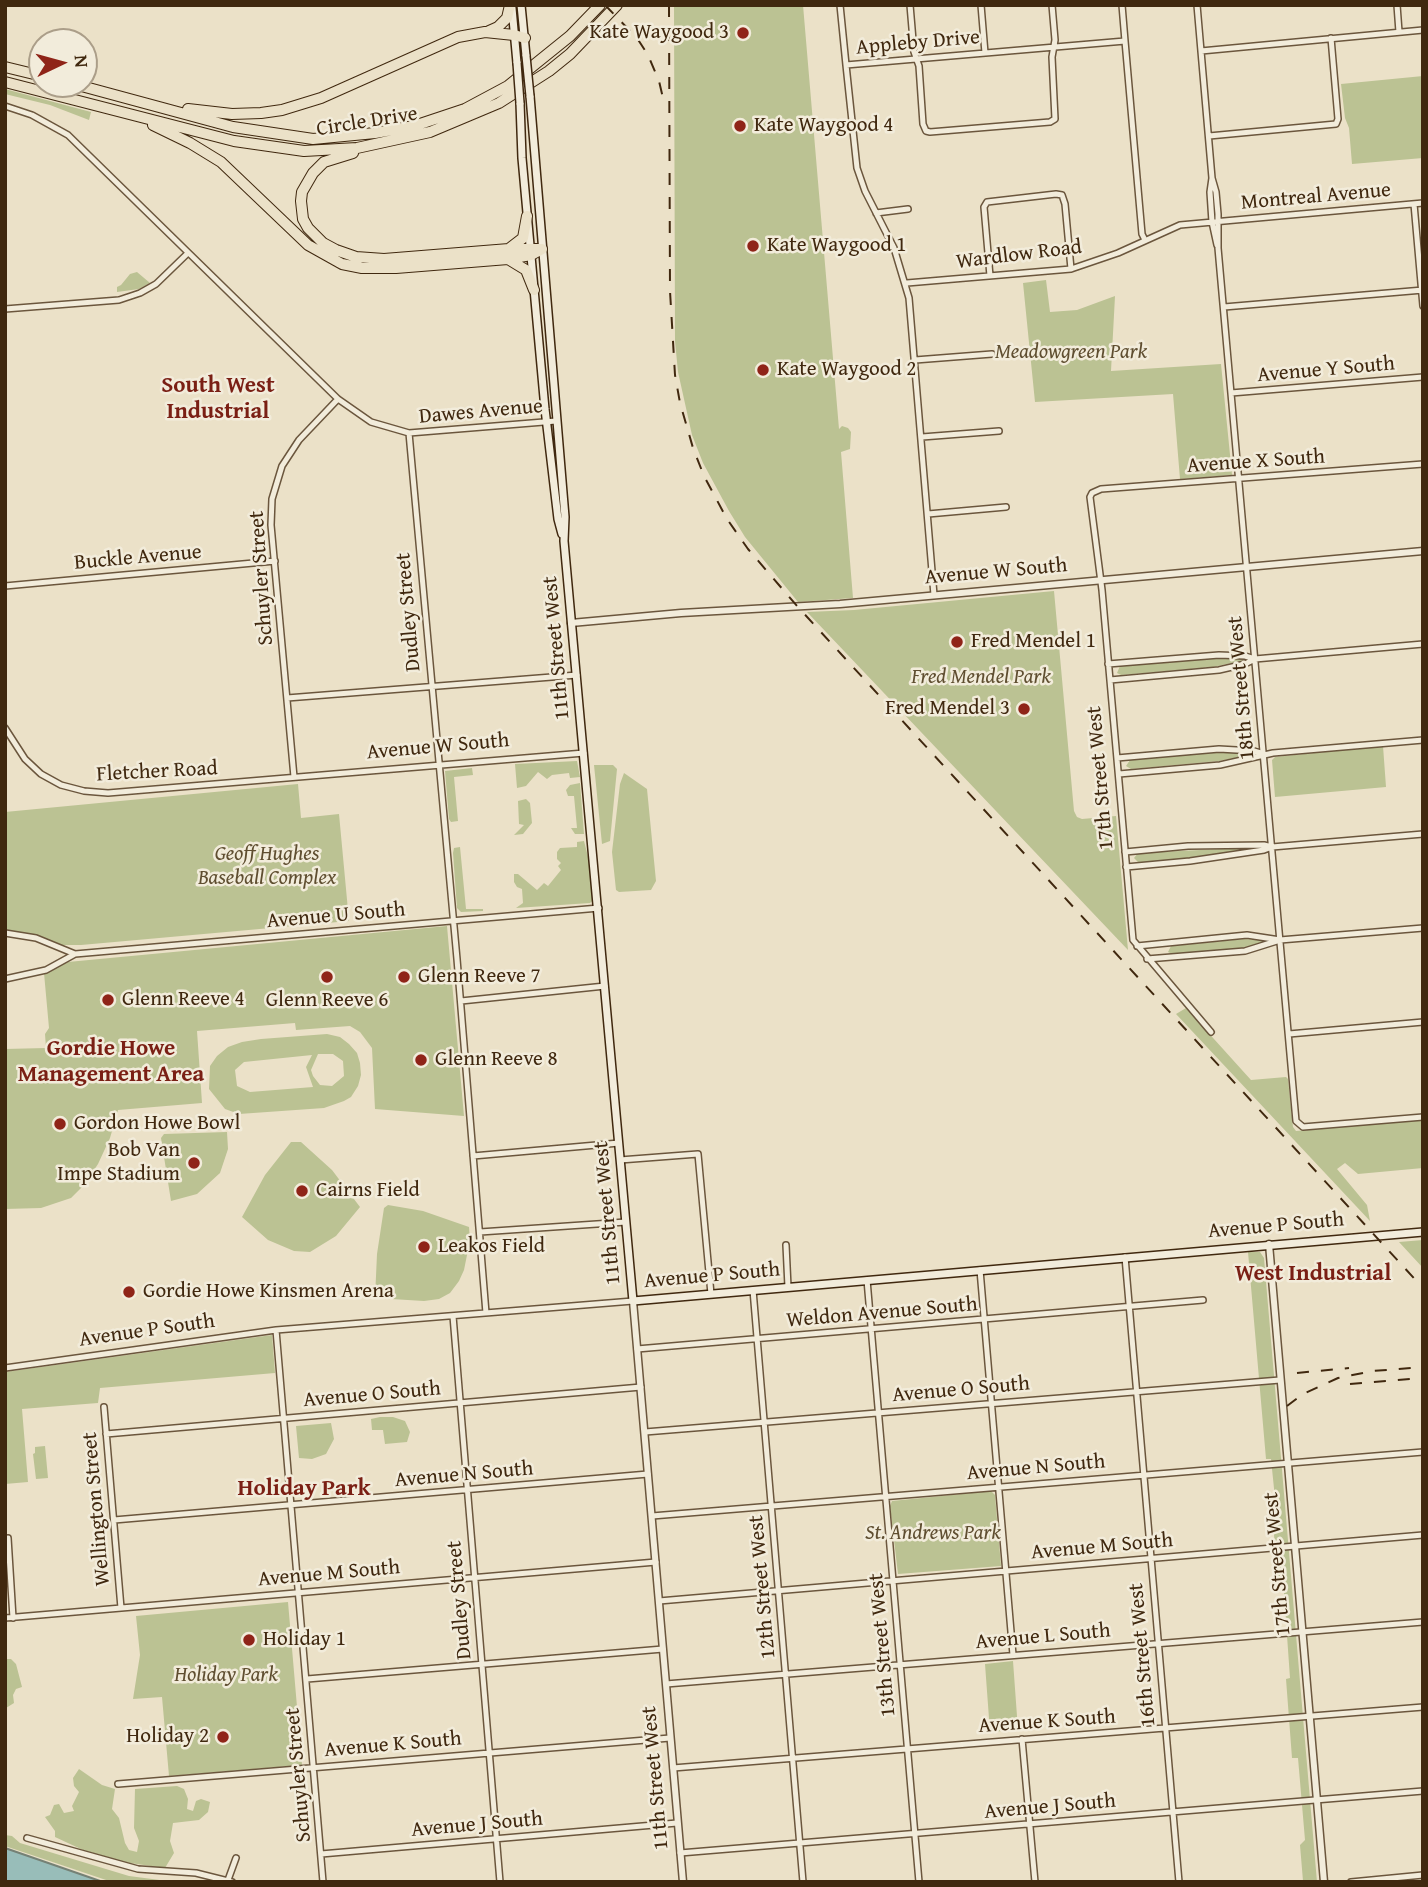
<!DOCTYPE html>
<html>
<head>
<meta charset="utf-8">
<style>
	body { margin:0 }
	#map { position:relative; width:1428px; height:1887px; overflow:hidden; background:#ebe1c8; font-family:"Gentium Book Plus",serif }
	canvas { display:block }
	.frame { position:absolute; inset:0; border:7px solid #40280f; pointer-events:none }
	.north { position:absolute; left:28px; top:28px; width:70px; height:70px; box-sizing:border-box; background:#f2ecdb; border:2px solid #ab9e89; border-radius:50%; rotate:85deg; font-size:19px; font-weight:700; line-height:28px; text-align:center; color:#40280f }
	.north::after { content:''; display:block; margin:auto; width:24px; height:32px; background:#8f2418; clip-path:polygon(50% 0,100% 100%,50% 72%,0 100%) }
</style>
</head>
<body>
<div id="map">
<canvas width="1428" height="1887"></canvas>
<div class="frame"></div>
<div class="north">N</div>
</div>
<script>
const g = document.querySelector('canvas').getContext('2d');
g.lineJoin = 'round';
function paint(path, color) {
  g.fillStyle = color;
  g.fill(path, 'evenodd');
}
function toPath(rows) {
  const path = new Path2D();
  for (const r of rows) {
    path.moveTo(r[0], r[1]);
    for (let i = 2; i < r.length; i += 2) path.lineTo(r[i], r[i + 1]);
  }
  return path;
}
function strokePath(path, color, width, dash) {
  g.strokeStyle = color;
  g.lineWidth = width;
  g.lineCap = dash ? 'butt' : 'round';
  g.setLineDash(dash || []);
  g.stroke(path);
}
function drawText(font, color, halo, rows, align = 'center') {
  g.font = font + ' "Gentium Book Plus",serif';
  g.lineWidth = 5;
  g.setLineDash([]);
  g.textBaseline = 'middle';
  g.strokeStyle = halo;
  g.fillStyle = color;
  for (const [text, x, y, turn = 0] of rows) {
    g.save();
    g.translate(x, y);
    g.rotate((+turn || 0) * Math.PI / 180);
    g.textAlign = isNaN(turn) ? turn : align;
    if (halo) g.strokeText(text, 0, 0);
    g.fillText(text, 0, 0);
    g.restore();
  }
}
const green = toPath([
	[674,5,803,5,839,429,842,426,848,428,851,432,850,449,841,452,853,598,798,602,745,537,729,511,703,463,692,435,678,372,675,341],
	[1423,76,1423,158,1352,164,1349,128,1345,118,1341,84],
	[5,89,91,112,89,120,50,105,5,94],
	[137,272,150,283,139,289,117,292,117,287,121,285,130,274],
	[1046,280,1050,312,1077,310,1115,296,1111,371,1221,364,1232,475,1180,479,1173,394,1035,402,1023,283],
	[1054,591,1074,811,1077,817,1082,819,1116,816,1128,950,807,612,854,610],
	[1208,658,1244,658,1245,660,1213,667,1121,675,1117,673,1120,666],
	[1383,746,1386,787,1275,797,1272,760,1275,757],
	[1217,752,1254,754,1219,761,1131,769,1126,766,1130,760],
	[577,761,580,777,570,778,569,773,552,775,547,779,538,772,526,786,517,788,515,764],
	[594,765,613,765,617,769,610,841,602,844],
	[472,768,473,775,454,777,458,821,451,822,449,819,445,771],
	[624,773,647,789,656,881,651,890,619,892,616,890,612,852,620,784],
	[580,783,584,834,575,834,571,828,577,828,574,796,568,796,566,790,570,785],
	[298,784,301,818,339,814,349,921,81,945,60,945,38,936,5,931,5,812],
	[526,799,530,803,532,823,523,834,514,835,524,825,519,824,518,801],
	[584,841,598,896,590,903,516,908,523,903,522,889,517,887,514,882,514,874,518,874,537,890,544,883,548,886,561,870,558,866,561,863,557,859,557,852,560,848,577,847,577,842],
	[460,847,466,909,483,909,483,911,461,912,457,908,453,853,454,848],
	[1263,847,1190,858,1139,863,1134,858,1138,853],
	[447,926,464,1116,375,1109,372,1048,360,1032,350,1026,296,1030,295,1023,197,1031,202,1103,118,1110,110,1138,98,1164,84,1185,71,1198,41,1208,5,1209,5,1049,46,1048,45,1034,49,1028,44,973,68,962],
	[1244,939,1266,940,1267,942,1245,948,1172,954,1168,952,1171,946],
	[1186,1008,1251,1080,1286,1077,1288,1079,1293,1127,1296,1131,1423,1120,1423,1168,1358,1174,1345,1163,1337,1169,1367,1205,1370,1221,1176,1014],
	[327,1034,340,1037,349,1044,357,1053,360,1063,361,1075,358,1086,351,1097,344,1101,324,1108,239,1114,225,1109,209,1089,210,1066,217,1056,228,1047,242,1042,261,1039],
	[318,1054,333,1054,343,1061,344,1076,332,1086,320,1085,313,1076,311,1070],
	[312,1055,306,1067,313,1087,250,1092,237,1086,235,1070,244,1062],
	[227,1132,228,1149,220,1173,197,1194,171,1201,161,1138,164,1134],
	[291,1142,301,1142,332,1170,360,1207,336,1236,310,1252,294,1251,268,1240,242,1217,265,1175],
	[388,1205,423,1211,469,1227,470,1240,464,1270,459,1281,450,1293,439,1299,424,1301,375,1298,377,1254,384,1208],
	[1423,1240,1423,1268,1399,1242],
	[1248,1252,1260,1252,1264,1258,1317,1882,1303,1881,1300,1845,1305,1840,1298,1758,1292,1758,1286,1679,1290,1678,1284,1593,1278,1586,1272,1509,1276,1508,1271,1459,1266,1459],
	[272,1335,275,1373,100,1388,98,1403,22,1409,28,1482,5,1484,5,1372],
	[380,1417,393,1417,405,1421,410,1432,407,1442,385,1444,383,1430,372,1430,371,1419],
	[331,1423,334,1439,326,1454,312,1459,299,1458,296,1426],
	[45,1446,48,1478,36,1479,33,1454,35,1453,35,1447],
	[991,1491,995,1495,1001,1566,898,1574,890,1506,892,1501],
	[288,1602,302,1765,169,1776,162,1697,133,1699,140,1655,136,1616],
	[5,1654,6,1659,11,1659,16,1664,22,1687,16,1689,13,1695,14,1703,6,1708],
	[1013,1661,1018,1730,990,1732,985,1664],
	[79,1769,102,1785,115,1789,112,1809,119,1818,125,1843,129,1850,137,1852,139,1841,134,1828,135,1789,177,1786,184,1789,188,1799,187,1809,193,1811,196,1801,201,1799,210,1802,208,1812,199,1820,173,1823,170,1841,174,1853,165,1868,123,1862,83,1850,55,1837,55,1831,45,1817,50,1815,54,1805,59,1804,64,1813,74,1811,72,1806,79,1792,74,1786,73,1778],
	[5,1835,12,1836,20,1843,129,1876,175,1882,112,1882,5,1846]
]);
const water = toPath([
	[5,1848,103,1882,5,1882,5,1848]
]);
const minor = toPath([
	[840,5,846,65],
	[910,5,914,52,919,66,923,124,926,131,930,132,1050,122,1055,119,1052,57,1055,40,1052,5],
	[981,5,985,53],
	[1122,5,1125,41],
	[1197,5,1212,178,1210,192,1212,222,1217,245],
	[1397,5,1399,32],
	[1201,51,1423,30],
	[5,106,32,115,68,135,338,399,371,422,409,433,556,421],
	[1209,136,1336,124,1338,119,1331,38],
	[1212,178,1216,192,1218,214,1218,248,1296,1121,1303,1127,1423,1117],
	[1414,204,1423,306],
	[876,213,908,209],
	[990,276,984,207,987,202,1056,194,1062,195,1065,204,1071,269],
	[907,283,1071,269,1118,253,1180,225,1423,203],
	[1224,307,1423,290],
	[5,309,119,300,140,293,156,284,188,253],
	[915,360,992,354],
	[1231,393,1423,377],
	[409,433,457,959,486,1313],
	[922,437,999,431],
	[928,514,1006,507],
	[5,586,275,561],
	[934,595,909,298,894,248,865,191,857,168,846,65,1125,41,1142,234,1145,240],
	[1108,664,1219,655,1245,656,1255,659,1423,644],
	[1110,680,1219,670,1245,664,1255,659],
	[287,698,577,675],
	[5,728,25,759,41,774,61,785,84,791,108,793,584,753],
	[1117,758,1219,749,1254,751,1264,754],
	[1119,774,1220,765,1273,753,1423,740],
	[294,777,271,525,272,499,282,466,299,440,338,399],
	[1125,852,1188,846,1264,845,1272,847],
	[1126,867,1190,861,1264,850,1272,847,1423,834],
	[5,933,36,938,75,954],
	[1137,946,1247,935,1280,940,1423,928],
	[1147,959,1245,951,1280,940],
	[5,979,46,970,75,954,599,908],
	[461,1001,605,986],
	[1211,1032,1133,940,1102,590,1090,497,1092,493,1101,489,1423,464],
	[1289,1034,1423,1022],
	[473,1156,619,1143],
	[620,1160,698,1154,711,1294],
	[480,1232,626,1222],
	[786,1245,788,1287],
	[1125,1257,1179,1882],
	[980,1270,1013,1655],
	[867,1280,919,1882],
	[753,1290,803,1882],
	[453,1316,500,1882],
	[276,1330,323,1882],
	[637,1349,1203,1300],
	[5,1368,276,1330,633,1301],
	[104,1407,121,1608],
	[645,1432,1280,1380],
	[106,1434,641,1387],
	[652,1516,1423,1452],
	[114,1520,648,1474],
	[8,1538,13,1618],
	[659,1601,1423,1535],
	[5,1618,656,1562],
	[307,1679,663,1649],
	[666,1684,1423,1622],
	[1022,1739,1035,1882],
	[673,1768,1423,1707],
	[118,1784,670,1738],
	[27,1838,138,1869,196,1873,232,1882],
	[680,1853,1423,1791],
	[321,1854,677,1823],
	[228,1880,236,1858],
	[1351,1882,1423,1875]
]);
const tertiary = toPath([
	[571,623,681,613,840,604,1423,551],
	[1269,1244,1324,1882],
	[633,1301,683,1882]
]);
const secondary = toPath([
	[521,5,526,56],
	[512,8,517,63],
	[530,96,565,517,564,541,633,1301,1423,1232],
	[520,103,522,158,545,409,558,519,562,534]
]);
const motorway = toPath([
	[489,31,498,27,507,18,510,5],
	[5,67,42,76],
	[5,82,234,141,304,151,357,148,430,132,499,103,549,71,570,54,617,5],
	[74,84,233,127,313,139,375,133,414,126,465,109,508,86,570,36,600,5],
	[188,109,232,114,261,113,282,110,321,98,458,37,485,32,514,35,525,38],
	[153,125,190,143,221,162,308,245,342,264,362,268,396,268,508,259,531,255,542,249],
	[353,153,324,162,313,173,302,192,301,201,303,219,308,228,323,243,336,250,356,257,384,259,509,249,541,249],
	[510,248,523,238,527,216],
	[508,259,526,270,534,290]
]);
const rail = toPath([
	[605,5,637,38,648,55,659,81,663,98],
	[669,5,670,291,675,375,680,403,693,448,704,476,727,519,748,549,797,606,1423,1288],
	[1297,1373,1349,1368],
	[1350,1384,1423,1378],
	[1287,1406,1303,1394,1338,1378,1373,1371,1423,1367]
]);
const secondaryBridge = toPath([
	[526,56,530,96],
	[517,63,520,103]
]);
const markers = [
	[743,33,7,"#8f2418"],
	[740,126,7,"#8f2418"],
	[753,246,7,"#8f2418"],
	[763,370,7,"#8f2418"],
	[957,642,7,"#8f2418"],
	[1024,709,7,"#8f2418"],
	[327,977,7,"#8f2418"],
	[404,977,7,"#8f2418"],
	[108,1000,7,"#8f2418"],
	[421,1060,7,"#8f2418"],
	[60,1124,7,"#8f2418"],
	[194,1163,7,"#8f2418"],
	[302,1191,7,"#8f2418"],
	[424,1247,7,"#8f2418"],
	[129,1292,7,"#8f2418"],
	[249,1640,7,"#8f2418"],
	[223,1737,7,"#8f2418"]
];
const poiNames = [
	["Kate Waygood 3",729,33,"right"],
	["Kate Waygood 4",754,126],
	["Kate Waygood 1",767,246],
	["Kate Waygood 2",777,370],
	["Fred Mendel 1",971,642],
	["Fred Mendel 3",1010,709,"right"],
	["Glenn Reeve 7",418,977],
	["Glenn Reeve 4",122,1000],
	["Glenn Reeve 6",327,1001,"center"],
	["Glenn Reeve 8",435,1060],
	["Gordon Howe Bowl",74,1124],
	["Bob Van",180,1151,"right"],
	["Impe Stadium",180,1175,"right"],
	["Cairns Field",316,1191],
	["Leakos Field",438,1247],
	["Gordie Howe Kinsmen Arena",143,1292],
	["Holiday 1",263,1640],
	["Holiday 2",209,1737,"right"]
];
const streetNames = [
	["Appleby Drive",918,43,-5],
	["Circle Drive",367,122,-9],
	["Montreal Avenue",1316,197,-5],
	["Wardlow Road",1019,255,-7],
	["Avenue Y South",1326,370,-5],
	["Dawes Avenue",481,412,-5],
	["Avenue X South",1256,462,-4],
	["Buckle Avenue",138,558,-5],
	["Avenue W South",996,572,-5],
	["Schuyler Street",262,578,-94],
	["Dudley Street",409,612,-95],
	["11th Street West",557,648,-95],
	["18th Street West",1242,688,-95],
	["Avenue W South",438,747,-5],
	["Fletcher Road",157,772,-3],
	["17th Street West",1101,778,-95],
	["Avenue U South",336,916,-5],
	["11th Street West",608,1213,-95],
	["Avenue P South",1276,1226,-5],
	["Avenue P South",712,1276,-5],
	["Weldon Avenue South",882,1313,-5],
	["Avenue P South",147,1331,-8],
	["Avenue O South",961,1390,-5],
	["Avenue O South",372,1395,-5],
	["Avenue N South",1036,1468,-5],
	["Avenue N South",464,1475,-5],
	["Wellington Street",97,1509,-95],
	["Avenue M South",1102,1547,-5],
	["17th Street West",1278,1564,-95],
	["Avenue M South",329,1574,-5],
	["12th Street West",763,1587,-95],
	["Dudley Street",460,1600,-95],
	["Avenue L South",1043,1637,-5],
	["13th Street West",883,1645,-95],
	["16th Street West",1143,1655,-95],
	["Avenue K South",1047,1722,-4],
	["Avenue K South",393,1745,-5],
	["Schuyler Street",299,1775,-95],
	["11th Street West",656,1778,-95],
	["Avenue J South",1050,1807,-5],
	["Avenue J South",477,1825,-5]
];
const parkNames = [
	["Meadowgreen Park",1071,353],
	["Fred Mendel Park",981,678],
	["Geoff Hughes",267,855],
	["Baseball Complex",267,879],
	["St. Andrews Park",933,1534],
	["Holiday Park",226,1676]
];
const neighbourhoodNames = [
	["South West",218,386],
	["Industrial",218,412],
	["Gordie Howe",111,1049],
	["Management Area",111,1075],
	["West Industrial",1313,1274],
	["Holiday Park",304,1489]
];
paint(green, '#bbc293');
paint(water, '#98bdb9');
strokePath(water, '#758175', 2);
strokePath(minor, '#6b563d', 8);
strokePath(tertiary, '#6b563d', 9);
strokePath(secondary, '#40280f', 10);
strokePath(motorway, '#40280f', 12);
strokePath(minor, '#f2ecdb', 5);
strokePath(tertiary, '#f2ecdb', 6);
strokePath(secondary, '#f2ecdb', 7);
strokePath(motorway, '#ebe1c8', 10);
strokePath(rail, '#40280f', 2, [12, 12]);
strokePath(secondaryBridge, '#40280f', 10, []);
strokePath(secondaryBridge, '#f2ecdb', 7);
for (const [x, y, r, color] of markers) {
  const dot = new Path2D();
  dot.arc(x, y, r, 0, 2 * Math.PI);
  g.fillStyle = color;
  g.fill(dot);
  strokePath(dot, '#f2ecdb', 2.5);
}
drawText('21px', '#40280f', '#f2ecdb', poiNames, 'left');
drawText('21px', '#40280f', '#f2ecdb', streetNames);
drawText('italic 21px', '#5f4e30', '#f2ecdb', parkNames);
drawText('bold 23px', '#7a1f14', '#f2ecdb', neighbourhoodNames);
</script>
</body>
</html>
